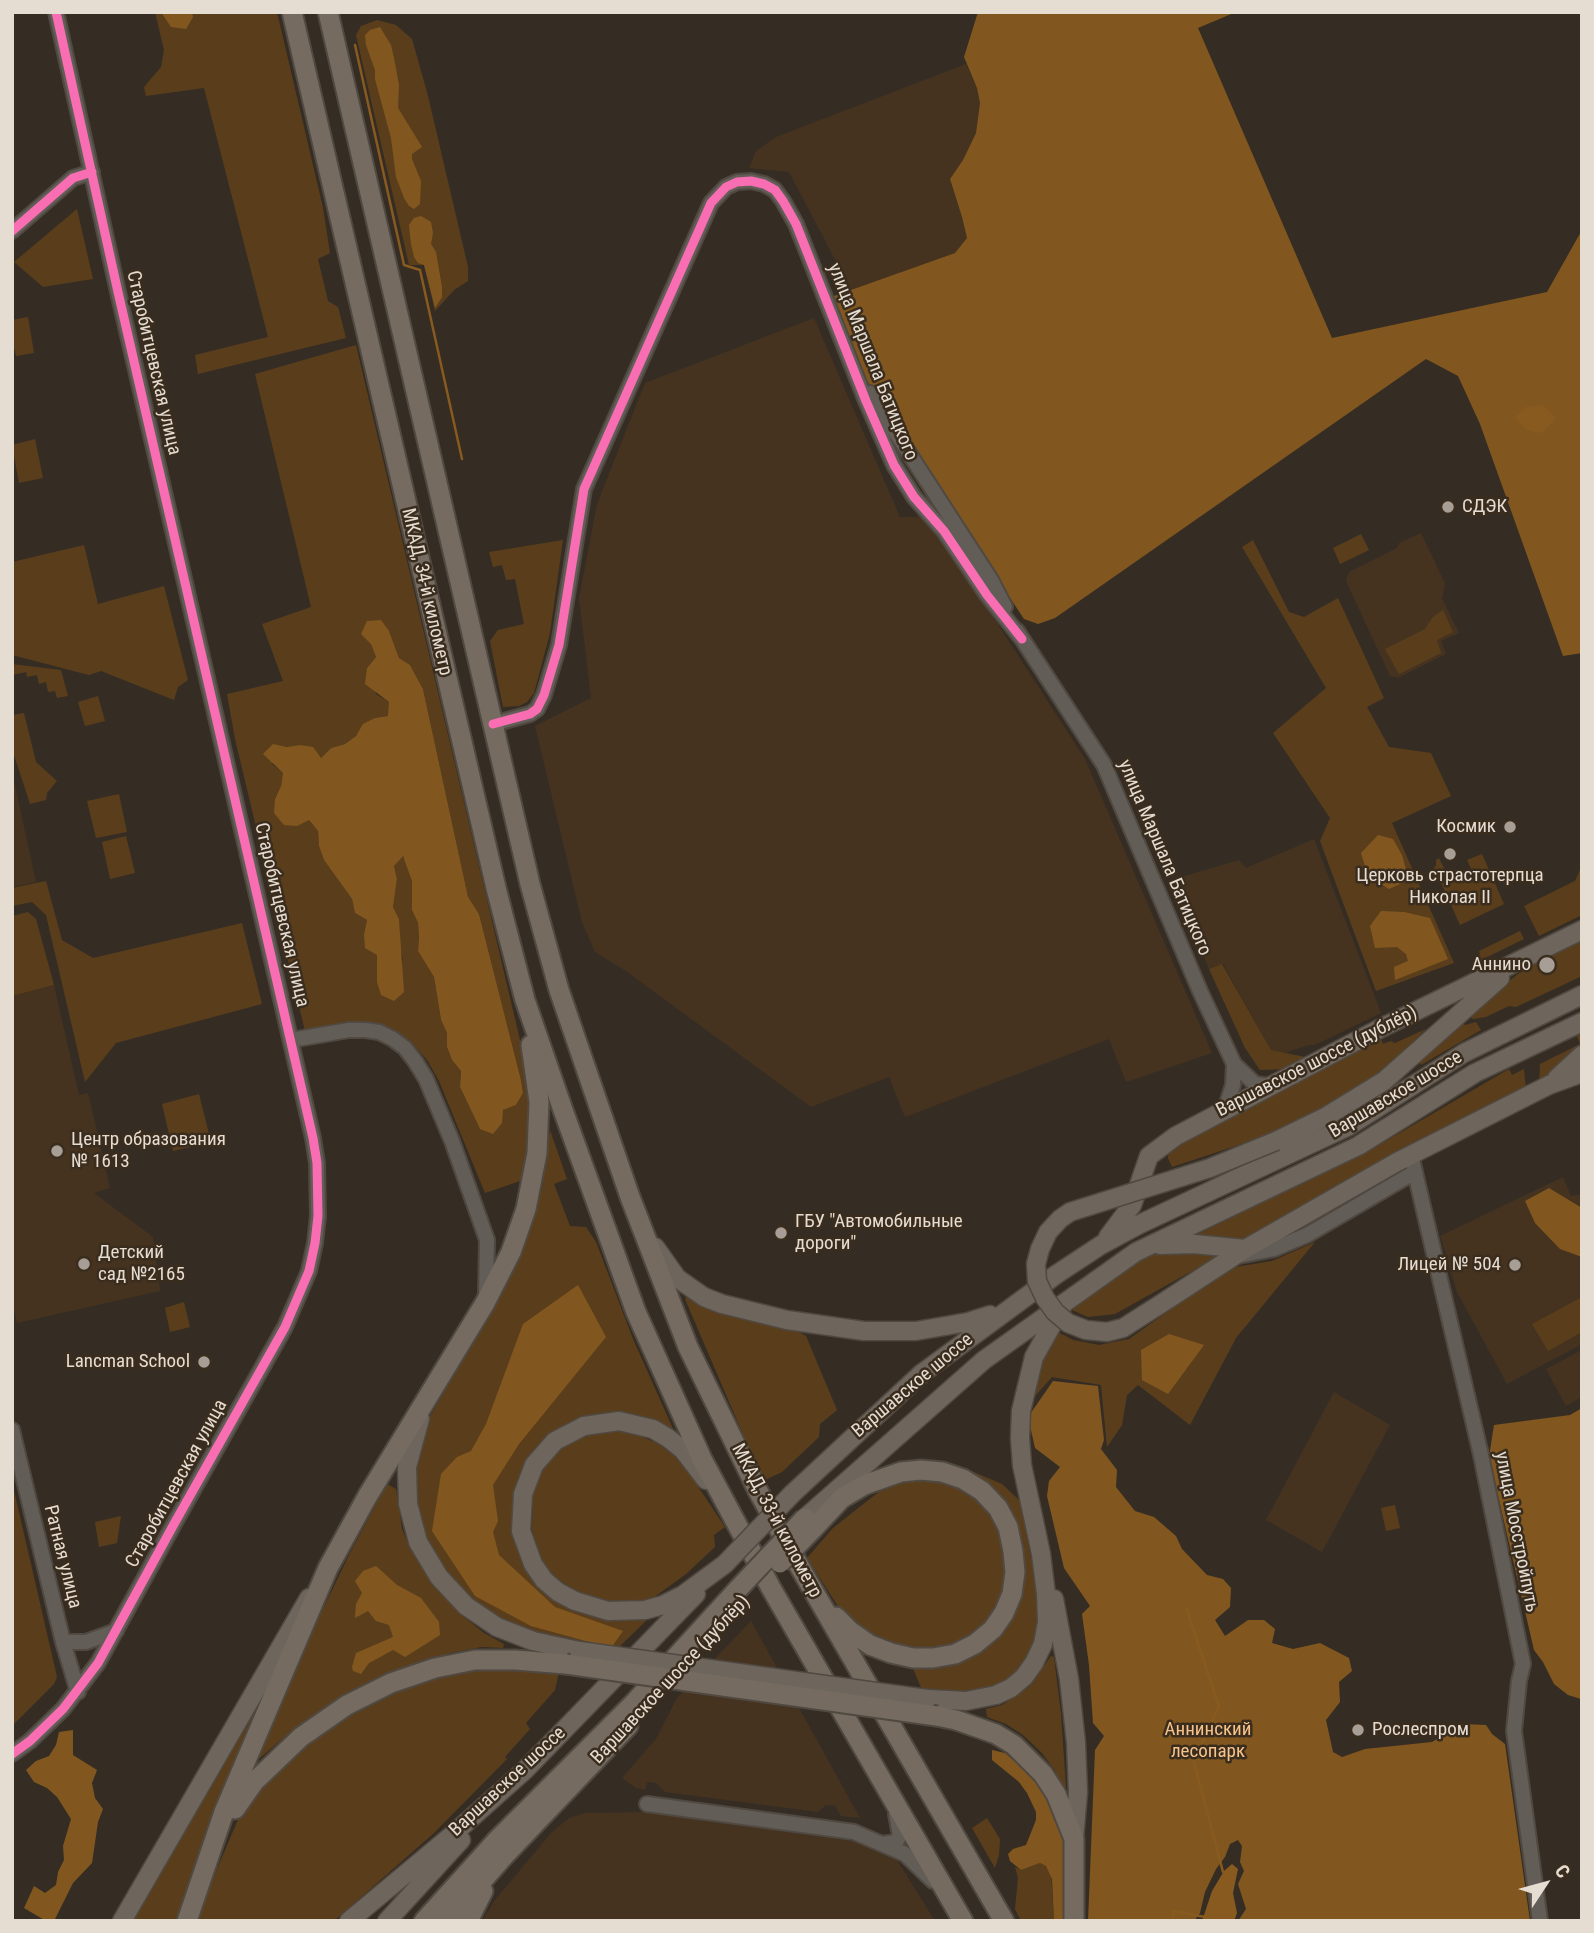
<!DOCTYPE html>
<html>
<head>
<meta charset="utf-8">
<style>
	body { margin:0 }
	#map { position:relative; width:1594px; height:1933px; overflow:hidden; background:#352d24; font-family:"Roboto Condensed",sans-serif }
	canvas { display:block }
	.frame { position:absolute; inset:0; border:14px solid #e5dcd2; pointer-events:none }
	.north { position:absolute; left:1510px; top:1849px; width:70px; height:70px; -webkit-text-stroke:5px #3b2d1e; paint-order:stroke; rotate:54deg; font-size:19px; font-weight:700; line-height:28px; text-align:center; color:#e5dcd2 }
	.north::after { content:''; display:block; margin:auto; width:24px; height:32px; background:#e5dcd2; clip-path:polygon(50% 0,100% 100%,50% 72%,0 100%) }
</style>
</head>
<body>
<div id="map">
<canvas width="1594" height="1933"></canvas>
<div class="frame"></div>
<div class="north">С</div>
</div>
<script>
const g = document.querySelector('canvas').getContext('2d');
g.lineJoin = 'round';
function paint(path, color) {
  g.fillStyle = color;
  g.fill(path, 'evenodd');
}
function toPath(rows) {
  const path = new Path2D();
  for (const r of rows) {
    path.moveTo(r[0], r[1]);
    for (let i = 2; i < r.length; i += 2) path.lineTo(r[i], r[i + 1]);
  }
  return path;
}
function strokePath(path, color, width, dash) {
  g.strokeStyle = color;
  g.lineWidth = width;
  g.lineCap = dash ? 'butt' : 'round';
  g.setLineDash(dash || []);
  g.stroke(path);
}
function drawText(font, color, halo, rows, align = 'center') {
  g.font = font + ' "Roboto Condensed",sans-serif';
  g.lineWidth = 5;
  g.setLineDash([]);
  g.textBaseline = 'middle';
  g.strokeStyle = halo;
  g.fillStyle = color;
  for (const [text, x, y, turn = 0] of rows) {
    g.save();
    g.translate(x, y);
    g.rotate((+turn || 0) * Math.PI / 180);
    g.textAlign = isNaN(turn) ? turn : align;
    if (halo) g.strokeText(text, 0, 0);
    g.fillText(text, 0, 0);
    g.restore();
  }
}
const built = toPath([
	[966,64,977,88,980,103,976,133,963,160,950,179,962,217,967,238,955,253,851,290,789,172,749,168,756,151,776,137],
	[814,318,900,517,918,517,931,521,1085,759,1212,1053,1126,1082,1109,1039,905,1117,889,1077,811,1107,626,971,595,952,582,922,535,726,591,698,579,598,597,504,645,383],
	[1421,533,1445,583,1442,599,1459,633,1441,641,1446,654,1398,678,1390,676,1346,581,1349,572,1397,548,1399,543],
	[12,772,36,882,12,887],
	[1314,839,1381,1013,1315,1045,1308,1045,1285,1053,1271,1050,1223,964,1209,969,1171,884,1185,876,1239,860,1246,868],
	[54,985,79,1095,88,1093,110,1188,94,1193,153,1237,160,1291,17,1323,12,1301,12,996],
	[1563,1177,1571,1196,1582,1194,1582,1344,1507,1384,1457,1292,1440,1236],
	[1582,1350,1582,1397,1566,1406,1546,1369],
	[1334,1392,1390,1425,1322,1552,1266,1520],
	[751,1621,860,1818,841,1816,835,1806,831,1805,826,1805,818,1812,665,1792,656,1783,647,1782,645,1790,636,1788,622,1778,656,1739,677,1698],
	[643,1812,858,1842,897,1860,935,1921,482,1921,495,1900,551,1833,569,1818,585,1813]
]);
const green = toPath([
	[155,12,277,12,323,208,330,253,318,259,328,301,338,307,346,338,198,374,195,355,268,337,204,88,146,96,144,87,161,67,164,50],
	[377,20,396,25,412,39,428,96,468,267,468,281,454,290,435,311,424,265,409,265,356,35,361,26],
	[77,209,93,279,43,287,14,262],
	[28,317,34,353,16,356,12,339,12,320],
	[356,345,524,1057,532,1123,526,1179,485,1193,439,1081,427,1060,412,1043,401,1034,385,1026,369,1023,305,1031,235,739,227,694,283,681,262,624,311,607,255,374],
	[389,631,399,658,410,665,423,689,468,898,479,914,521,1080,523,1093,516,1105,503,1110,480,1129,460,1087,461,1071,452,1060,447,1047,447,1033,441,1020,434,977,418,951,419,937,418,923,412,910,412,881,409,868,402,855,394,866,397,879,393,907,399,919,400,948,403,960,377,982,377,955,364,934,367,920,355,913,352,899,324,860,319,846,318,831,309,820,275,799,281,786,283,773,272,764,286,747,300,745,321,758,331,748,345,744,356,736,375,718,389,716,389,702,376,694,367,668,376,657,371,644],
	[35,439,43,478,19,483,12,445],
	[1361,534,1369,550,1340,564,1333,548],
	[563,540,550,633,534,693,527,702,519,706,503,707,490,641,498,630,524,624,515,579,506,580,502,565,493,567,489,552],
	[1253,540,1289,612,1304,617,1338,598,1384,698,1367,707,1389,747,1431,753,1451,796,1392,823,1454,963,1376,991,1320,841,1330,818,1273,733,1326,688,1242,547],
	[84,545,98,604,164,586,188,680,178,687,174,700,101,671,89,675,12,655,12,562],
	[1443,610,1453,632,1437,640,1441,653,1399,674,1385,649,1425,629,1433,617],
	[12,664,61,670,68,696,57,698,55,691,48,692,46,682,39,684,37,675,27,677,26,672,12,675],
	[98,696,105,721,85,726,78,702],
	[24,713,36,762,57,781,47,793,46,800,30,804,12,749,12,715],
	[119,794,127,832,96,838,87,801],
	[126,836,135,873,110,879,102,842],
	[1482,854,1504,904,1460,925,1434,867,1436,866,1436,860,1439,858,1450,880,1472,871,1467,860],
	[1582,865,1582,915,1539,936,1524,906,1575,881],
	[46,881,62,940,93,958,242,923,262,1004,116,1043,85,1082,46,915,32,902,12,906,12,888],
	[28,912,36,919,54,985,12,996,12,916],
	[1520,931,1524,939,1479,961,1477,956,1480,954,1479,951],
	[1582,939,1582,976,1516,1007,1509,1006,1486,1017,1473,1019,1470,1017,1503,986,1522,971],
	[1222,964,1271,1050,1310,1058,1288,1069,1260,1070,1245,1048,1209,969],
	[1462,1022,1465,1025,1476,1022,1481,1030,1421,1065,1418,1059],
	[1426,1029,1371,1082,1275,1133,1172,1167,1168,1158,1169,1146,1378,1033,1383,1044,1391,1041,1395,1043],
	[1582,1033,1582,1049,1539,1086,1540,1064,1580,1044,1577,1036],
	[1509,1069,1512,1075,1524,1069,1526,1090,1246,1245,1198,1240,1198,1234,1374,1148],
	[199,1094,211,1142,173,1151,162,1104],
	[550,1130,567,1179,554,1184,570,1226,586,1227,596,1242,633,1339,674,1431,654,1420,635,1415,618,1413,600,1414,566,1425,537,1447,526,1462,515,1494,513,1533,517,1550,526,1569,537,1584,651,1616,617,1649,608,1648,587,1626,586,1643,537,1633,502,1621,471,1600,444,1572,424,1539,415,1504,415,1462,428,1420,510,1277,523,1249,542,1188],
	[1315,1242,1236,1338,1190,1425,1138,1385,1127,1395,1122,1425,1107,1447,1101,1385,1052,1377,1027,1405,1041,1359,1056,1331,1073,1340,1099,1345,1129,1339,1229,1268,1272,1261],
	[1164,1249,1226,1252,1115,1314,1088,1317,1072,1310,1133,1262],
	[688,1295,790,1327,806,1336,837,1410,820,1424,819,1437,782,1472,765,1480,748,1446,685,1299],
	[1582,1297,1582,1332,1548,1351,1532,1324],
	[184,1302,190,1327,170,1332,165,1308],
	[617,1430,637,1435,657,1443,674,1456,691,1476,725,1527,714,1535,715,1547,686,1574,653,1598,641,1602,614,1602,586,1595,566,1585,550,1572,538,1552,532,1530,533,1494,539,1476,549,1461,561,1448,577,1439,598,1432],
	[969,1470,1002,1484,1020,1501,1038,1595,1040,1621,1036,1643,1018,1673,994,1688,967,1693,922,1690,912,1666,998,1634,1020,1544,968,1474],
	[921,1477,962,1486,992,1511,1001,1530,1007,1552,1005,1592,988,1625,955,1646,915,1651,873,1639,841,1611,807,1558,833,1528,880,1491,903,1480],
	[12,1482,57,1677,54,1684,12,1726],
	[387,1484,396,1489,402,1529,410,1548,434,1586,465,1618,484,1633,504,1644,503,1648,481,1647,450,1653,386,1674,338,1699,287,1735,260,1758,255,1755,265,1729,350,1553],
	[1395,1505,1400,1528,1386,1531,1381,1508],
	[121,1516,117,1543,99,1547,95,1522],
	[1051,1656,1054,1657,1061,1714,1066,1787,1063,1787,1054,1769,1041,1752,1023,1735,1006,1724,987,1717,986,1709,1002,1705,1030,1686],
	[494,1668,559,1672,555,1690,526,1723,530,1729,505,1757,507,1759,434,1833,334,1921,198,1921,214,1876,237,1822,251,1800,287,1758,353,1711,395,1691,443,1675,469,1670],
	[265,1686,269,1688,236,1759,177,1921,129,1921],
	[987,1818,1000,1839,999,1855,995,1868,972,1828],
	[1040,1863,1046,1866,1051,1872,1054,1921,1021,1921,1015,1909,1018,1878,1015,1867,1021,1870]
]);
const forest = toPath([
	[161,12,192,12,193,17,186,29,171,27],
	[978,12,1236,12,1198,28,1332,338,1547,292,1582,230,1582,653,1563,656,1480,424,1458,376,1426,359,1055,618,1038,624,1024,619,862,373,831,307,834,296,955,253,967,238,962,217,950,179,963,160,976,133,980,103,977,88,964,57],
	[380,27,391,45,394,58,399,85,398,108,422,147,412,154,412,159,421,181,420,204,414,209,409,206,404,198,396,177,391,138,375,79,375,70,366,45,365,35,370,30],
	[421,216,431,222,433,233,431,244,436,252,442,287,442,297,435,308,424,265,418,263,414,257,411,244,409,225,414,218],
	[381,620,389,631,399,658,410,665,423,689,468,897,479,914,521,1080,523,1093,516,1105,503,1110,502,1123,493,1134,480,1129,460,1087,461,1071,452,1060,447,1047,447,1033,441,1020,434,977,418,951,419,937,418,923,412,910,412,881,403,856,394,866,397,879,393,907,399,919,404,992,394,1001,381,995,377,982,377,955,365,948,364,934,367,920,355,913,352,899,324,860,319,846,318,831,309,820,297,826,284,825,274,813,275,799,281,786,283,773,263,754,273,744,286,747,300,745,313,747,321,758,331,748,345,744,356,736,363,724,375,718,388,716,389,702,365,684,367,668,376,657,371,644,361,634,367,621],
	[1378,835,1393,839,1402,855,1409,880,1389,889,1368,876,1361,853],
	[1381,911,1404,912,1430,918,1448,959,1395,980,1394,967,1408,961,1406,954,1397,947,1375,948,1370,926],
	[1549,1188,1582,1208,1582,1257,1560,1249,1535,1223,1525,1201],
	[578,1285,606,1337,519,1444,493,1485,498,1521,493,1532,499,1555,555,1607,623,1631,611,1648,531,1626,475,1596,432,1531,441,1474,457,1457,471,1451,486,1424,523,1324],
	[1169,1334,1204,1345,1168,1394,1142,1380,1141,1350],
	[1053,1381,1098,1386,1104,1440,1101,1449,1117,1470,1116,1487,1135,1511,1154,1517,1176,1536,1182,1549,1207,1575,1223,1579,1231,1588,1230,1607,1215,1620,1225,1636,1248,1620,1264,1620,1275,1629,1272,1643,1293,1649,1320,1643,1349,1658,1352,1671,1339,1682,1340,1702,1326,1720,1333,1752,1342,1757,1365,1749,1432,1742,1462,1724,1486,1725,1492,1734,1505,1744,1530,1921,1238,1921,1246,1909,1238,1884,1244,1871,1240,1862,1242,1846,1238,1840,1230,1844,1225,1857,1216,1869,1205,1892,1200,1913,1194,1921,1088,1921,1095,1750,1104,1736,1093,1723,1089,1665,1082,1614,1090,1606,1064,1568,1047,1496,1049,1481,1060,1467,1035,1448,1028,1417],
	[1582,1408,1582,1713,1581,1699,1568,1695,1554,1684,1543,1662,1534,1650,1489,1457,1494,1425,1570,1415],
	[376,1566,397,1585,421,1598,439,1622,440,1635,405,1657,393,1650,369,1663,361,1674,353,1671,352,1667,356,1653,393,1637,389,1625,376,1621,368,1611,355,1618,356,1604,362,1593,355,1581,363,1571],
	[73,1730,73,1755,97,1770,92,1783,95,1798,103,1809,98,1822,92,1863,73,1883,54,1921,46,1921,24,1908,34,1886,45,1893,56,1885,58,1872,64,1860,63,1846,71,1819,57,1797,47,1788,34,1782,26,1770,36,1761,49,1756,56,1745,59,1732],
	[992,1750,1005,1753,1033,1777,1050,1802,1063,1832,1065,1921,1054,1921,1052,1879,1046,1866,1040,1863,1021,1870,1010,1861,1008,1854,1013,1849,1026,1845,1036,1820,1036,1812,1027,1793,1019,1782,992,1760]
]);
const water = toPath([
	[1543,405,1556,418,1543,432,1538,433,1525,429,1515,417,1526,407],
	[1232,1864,1238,1869,1233,1893,1237,1913,1234,1921,1202,1921,1212,1891,1224,1871]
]);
const stream = toPath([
	[355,45,404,265,420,270,462,459],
	[1187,1610,1219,1706,1194,1762,1223,1872],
	[1172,1921,1174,1911,1205,1917]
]);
const minor = toPath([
	[12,231,73,178,92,172],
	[870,393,991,580,1005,607],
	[1017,631,1104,765,1200,991,1234,1064,1255,1084,1270,1086],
	[493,724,530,714,537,709,544,695,559,645,584,489,711,203,726,187,737,182,751,181,764,184,775,190,783,201,796,224,866,401,894,465,914,497,944,531,987,595,1022,639],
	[291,1040,349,1030,365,1030,379,1032,393,1039,405,1048,415,1061,426,1079,452,1141,487,1240,486,1295],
	[1225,1110,1233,1085,1234,1064],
	[1411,1155,1481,1455,1523,1664,1519,1681,1514,1731,1540,1921],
	[1238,1256,1274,1249,1307,1235,1415,1172],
	[12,1430,63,1642,78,1692],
	[63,1642,86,1642,116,1631],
	[12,1754,30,1741,63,1709,98,1663,174,1524,285,1327,309,1271,315,1243,318,1216,317,1163,313,1138,118,292,56,12],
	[647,1804,854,1832,905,1854,933,1881],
	[882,1844,896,1842,900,1835,896,1814]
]);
const major = toPath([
	[1557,1078,1582,1055],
	[1276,1141,1327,1116,1384,1081,1500,978],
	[1108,1237,1132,1205,1149,1156,1176,1136,1379,1029,1582,930],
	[1160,1245,1194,1244,1245,1249],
	[655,1247,677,1278,704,1297,722,1304,787,1320,864,1331,916,1331,968,1322,990,1315],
	[1167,1300,1245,1249,1397,1162,1549,1085,1582,1073],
	[420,1419,407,1467,408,1504,418,1542,439,1577,466,1606,497,1627,533,1641,579,1651],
	[706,1480,683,1450,668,1438,653,1429,619,1421,584,1426,555,1441,534,1465,523,1494,521,1531,533,1564,544,1580,558,1592,575,1601,608,1611,645,1610,663,1605,683,1595,725,1564],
	[792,1494,921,1374,1057,1274,1101,1245,1140,1224,1349,1126,1464,1053,1582,995],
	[805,1518,984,1360,1136,1252,1358,1146,1475,1073,1582,1022],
	[1054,1599,1069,1679,1076,1743,1078,1792,1074,1839],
	[927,1699,966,1701,996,1695,1011,1688,1024,1677,1034,1663,1043,1644,1047,1622,1046,1594,1041,1554,1022,1465,1020,1438,1021,1411,1034,1357,1062,1307],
	[122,1921,309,1598],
	[349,1921,451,1836,525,1770,696,1594],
	[387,1921,461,1840]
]);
const highway = toPath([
	[292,12,497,892,525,1000,563,1110,636,1312,702,1459,771,1588,963,1921],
	[328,12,530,884,559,990,630,1197,688,1347,758,1491,802,1571,1004,1921],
	[812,1530,842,1498,864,1485,901,1472,921,1470,942,1472,963,1479,982,1491,998,1508,1008,1527,1013,1551,1015,1572,1012,1594,1004,1613,993,1629,975,1644,955,1654,933,1658,913,1658,891,1653,870,1645,850,1631,836,1617],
	[937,1716,956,1720,996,1734,1014,1745,1043,1774,1056,1794,1074,1839,1074,1921],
	[235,1809,254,1782,301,1737,347,1705,391,1683,435,1668,475,1660,515,1660,566,1664],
	[187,1921,224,1812,328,1568,367,1497,485,1303,511,1252,526,1209,537,1153,539,1102,531,1045],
	[424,1921,496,1841,633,1704,739,1588],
	[447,1921,505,1855,628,1726],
	[468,1921,483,1891]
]);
const majorBridge = toPath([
	[1167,1300,1123,1328,1107,1332,1086,1330,1068,1323,1055,1312,1045,1298,1037,1281,1036,1264,1040,1249,1048,1232,1060,1219,1070,1212,1210,1168,1276,1141],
	[725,1564,792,1494],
	[579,1651,927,1699]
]);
const highwayBridge = toPath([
	[780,1563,812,1530],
	[739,1588,805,1518],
	[566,1664,937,1716]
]);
const cycleway = toPath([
	[12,231,73,178,92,172],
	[493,724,530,714,537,709,544,695,559,645,584,489,711,203,726,187,737,182,751,181,764,184,775,190,783,201,796,224,866,401,894,465,914,497,944,531,987,595,1022,639],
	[12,1754,30,1741,63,1709,98,1663,174,1524,285,1327,309,1271,315,1243,318,1216,317,1163,313,1138,118,292,56,12]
]);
const markers = [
	[1448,507,7,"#a79f95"],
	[1510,827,7,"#a79f95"],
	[1450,854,7,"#a79f95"],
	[1547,965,9,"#a79f95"],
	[57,1151,7,"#a79f95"],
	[781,1233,7,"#a79f95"],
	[84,1264,7,"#a79f95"],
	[1515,1265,7,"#a79f95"],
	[204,1362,7,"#a79f95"],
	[1358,1730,7,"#a79f95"]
];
const streetNames = [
	["улица Маршала Батицкого",872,362,68],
	["Старобитцевская улица",153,363,77],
	["МКАД, 34-й километр",426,592,77],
	["улица Маршала Батицкого",1164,858,67],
	["Старобитцевская улица",281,915,77],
	["Варшавское шоссе (дублёр)",1317,1062,-27],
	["Варшавское шоссе",1396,1095,-31],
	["Варшавское шоссе",913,1386,-40],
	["Старобитцевская улица",177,1484,-61],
	["МКАД, 33-й километр",776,1521,62],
	["улица Мосстройпуть",1516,1532,79],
	["Ратная улица",62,1557,76],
	["Варшавское шоссе (дублёр)",671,1680,-47],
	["Варшавское шоссе",508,1782,-43]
];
const poiNames = [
	["СДЭК",1462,507],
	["Космик",1496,827,"right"],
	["Церковь страстотерпца",1450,876,"center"],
	["Николая II",1450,898,"center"],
	["Аннино",1531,965,"right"],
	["Центр образования",71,1140],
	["№ 1613",71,1162],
	["ГБУ \"Автомобильные",795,1222],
	["дороги\"",795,1244],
	["Детский",98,1253],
	["сад №2165",98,1275],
	["Лицей № 504",1501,1265,"right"],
	["Lancman School",190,1362,"right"],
	["Рослеспром",1372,1730]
];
const parkNames = [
	["Аннинский",1208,1730],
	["лесопарк",1208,1752]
];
paint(built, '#453320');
paint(green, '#5a3e1c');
paint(forest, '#82571f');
paint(water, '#885a1f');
strokePath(stream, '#885a1f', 2.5);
strokePath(minor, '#504941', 18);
strokePath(major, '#504941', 21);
strokePath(highway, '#504941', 23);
strokePath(minor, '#635d57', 14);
strokePath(major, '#6e665d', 18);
strokePath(highway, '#756b60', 19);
strokePath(majorBridge, '#504941', 21, []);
strokePath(highwayBridge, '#504941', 23, []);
strokePath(majorBridge, '#6e665d', 18);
strokePath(highwayBridge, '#756b60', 19);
strokePath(cycleway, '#f96db3', 9);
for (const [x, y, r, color] of markers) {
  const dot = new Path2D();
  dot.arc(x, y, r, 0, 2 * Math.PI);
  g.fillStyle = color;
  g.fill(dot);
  strokePath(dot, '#3b2d1e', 2.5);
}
drawText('19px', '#e5dcd2', '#3b2d1e', streetNames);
drawText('19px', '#e5dcd2', '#3b2d1e', poiNames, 'left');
drawText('19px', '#f6c38b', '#3b2d1e', parkNames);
</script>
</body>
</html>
